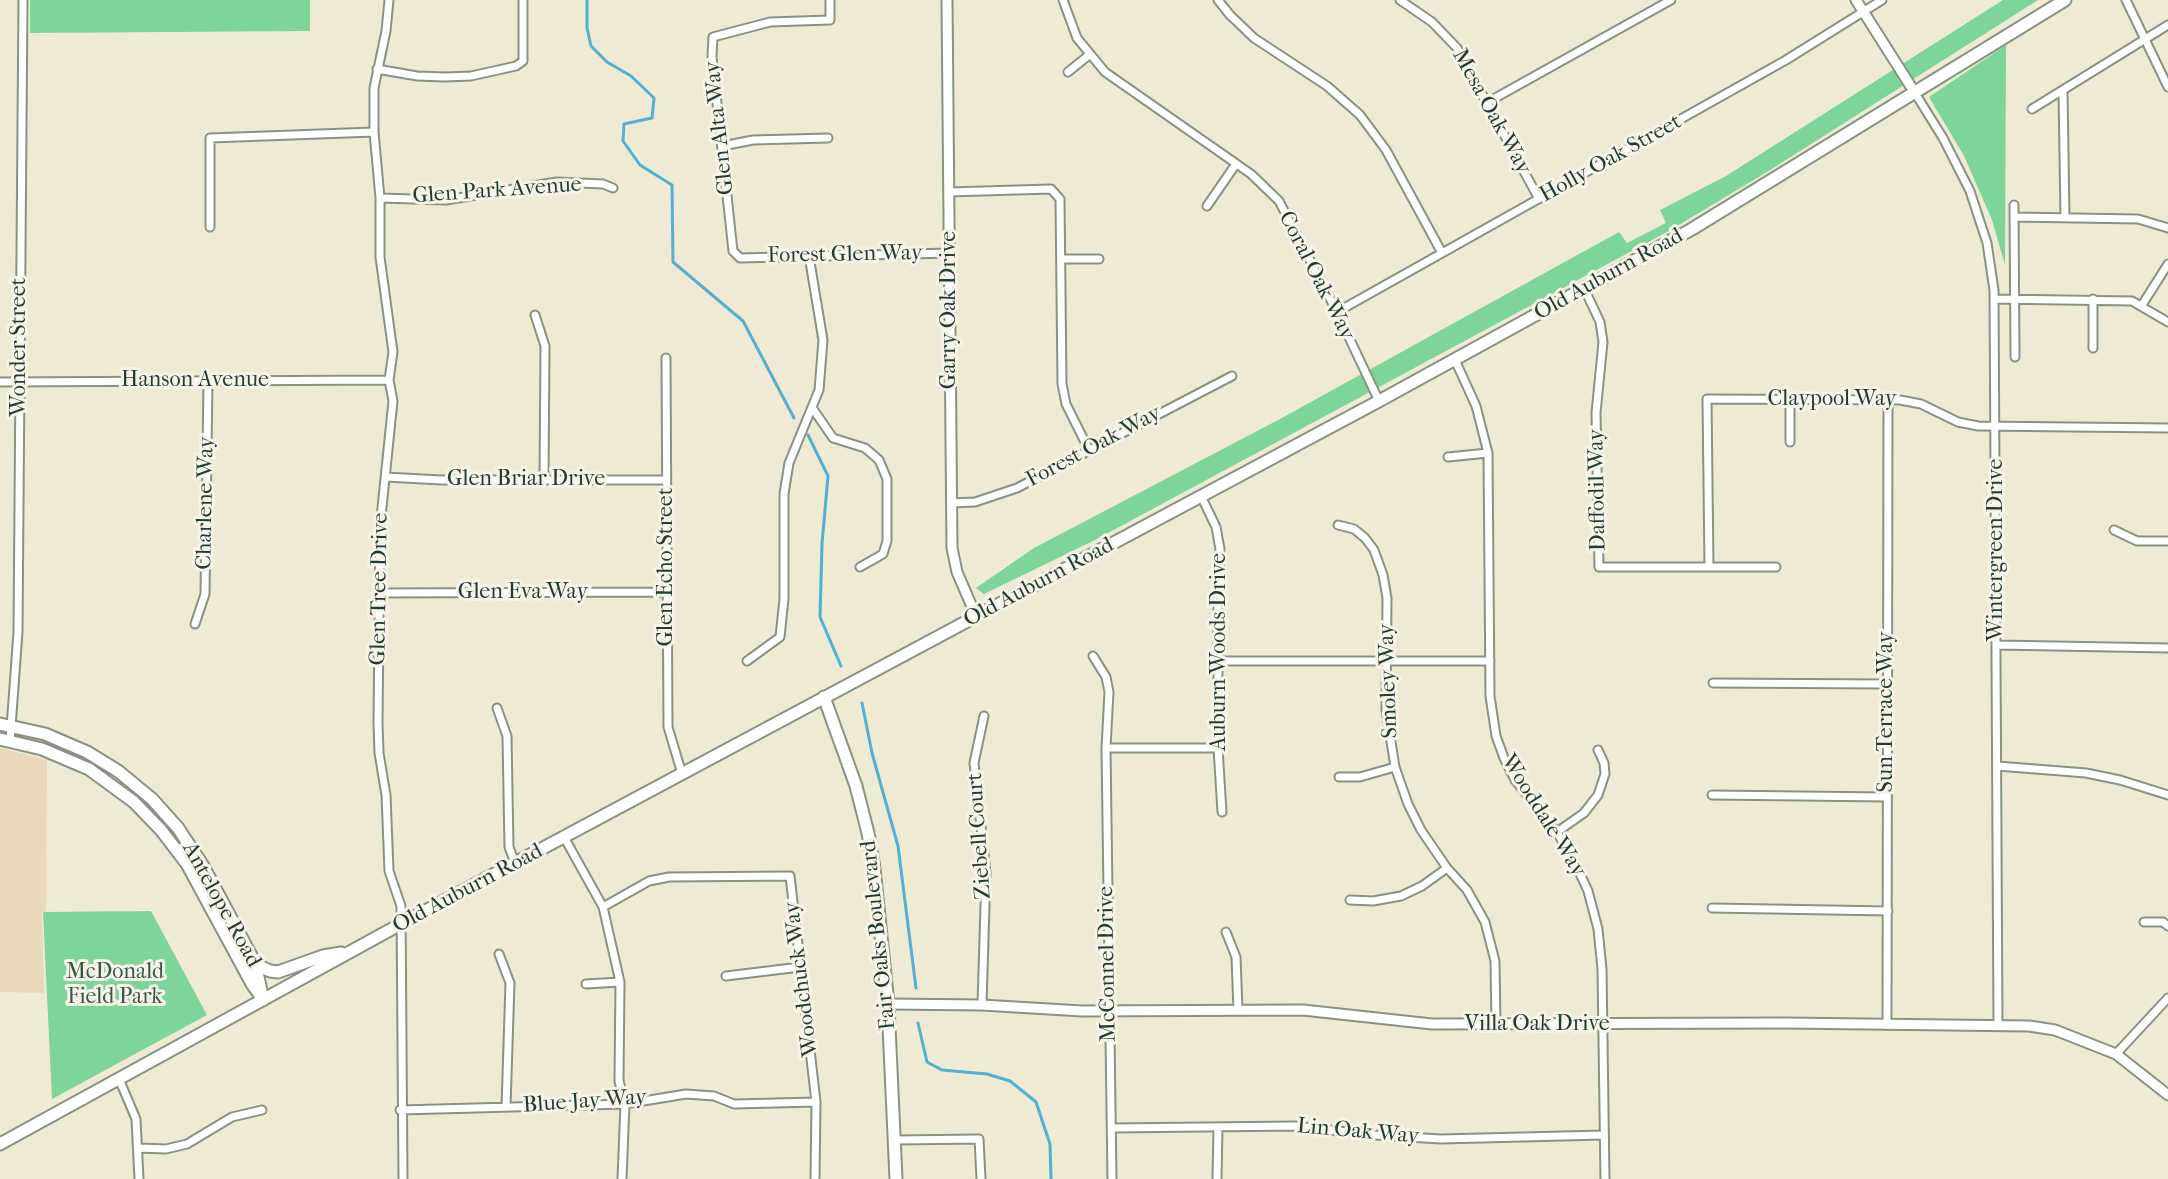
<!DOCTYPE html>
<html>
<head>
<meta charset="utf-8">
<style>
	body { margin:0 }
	canvas { display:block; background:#efead3 }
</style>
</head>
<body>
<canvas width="2168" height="1179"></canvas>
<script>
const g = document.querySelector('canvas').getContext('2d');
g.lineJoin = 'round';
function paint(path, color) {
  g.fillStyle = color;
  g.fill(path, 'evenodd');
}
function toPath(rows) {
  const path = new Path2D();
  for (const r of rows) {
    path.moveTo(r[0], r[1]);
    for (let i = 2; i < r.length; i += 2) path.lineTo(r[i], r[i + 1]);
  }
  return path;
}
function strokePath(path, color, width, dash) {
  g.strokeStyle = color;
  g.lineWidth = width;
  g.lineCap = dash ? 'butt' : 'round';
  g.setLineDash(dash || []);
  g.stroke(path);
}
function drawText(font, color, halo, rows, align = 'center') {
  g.font = font + ' "IM FELL French Canon",serif';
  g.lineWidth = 6;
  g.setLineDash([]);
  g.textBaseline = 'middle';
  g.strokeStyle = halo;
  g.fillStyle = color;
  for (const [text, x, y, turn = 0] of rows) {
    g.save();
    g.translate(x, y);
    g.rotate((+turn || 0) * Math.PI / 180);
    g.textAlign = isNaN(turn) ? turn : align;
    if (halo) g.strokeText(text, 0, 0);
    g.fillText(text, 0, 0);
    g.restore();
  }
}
const built = toPath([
	[0,748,47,760,46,911,42,912,44,993,0,992]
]);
const green = toPath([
	[30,0,310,0,310,31,30,33],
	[2003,0,2038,0,1767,172,1667,232,1095,540,984,594,976,588,1034,548,1280,419,1619,232,1627,243,1666,223,1660,210,1726,176],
	[2006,45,2005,265,1992,220,1964,156,1929,97],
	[151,911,207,1015,52,1099,43,912]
]);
const stream = toPath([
	[587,0,587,28,591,46,607,62,631,76,654,98,652,118,624,124,623,141,640,165,672,185,673,262,743,321,794,418],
	[808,435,828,476,822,544,820,617,841,666],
	[862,703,872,753,898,846,916,988],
	[918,1023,927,1062,942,1070,987,1074,1010,1081,1036,1102,1050,1144,1051,1179]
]);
const minor = toPath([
	[389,0,386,31,374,88,374,132,380,198,380,257,393,352,389,380,393,401,380,527,378,723,379,753,386,795,389,871,401,906,403,1179],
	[830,0,830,20,770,22,713,37,712,57,733,251,740,258,950,253],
	[1063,0,1077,38,1105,72,1251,174,1279,201,1337,312,1379,401],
	[1218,0,1230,15,1254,38,1327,86,1360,115,1386,150,1442,253],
	[1400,0,1432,22,1457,48,1539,199],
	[2126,0,2168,87],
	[377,69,417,76,445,77,471,76,516,66,523,61,523,0],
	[1068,72,1089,55],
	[2063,90,2065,218],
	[1915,93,1943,138,1970,191,1987,243,1994,290,1998,1025],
	[1488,102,1671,0],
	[2032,109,2168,25],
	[722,146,753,140,828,138],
	[948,192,1051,189,1060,199,1062,384,1066,404,1089,450],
	[380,198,446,200,557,182,603,184,613,188],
	[2014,205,2015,357],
	[1207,206,1236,164],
	[2014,217,2138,219,2168,228],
	[210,227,210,138,374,132],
	[1061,259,1099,259],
	[1584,288,1600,322,1603,342,1596,413,1599,567,1776,567],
	[1995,299,2132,301,2168,322],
	[2093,299,2093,348],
	[2142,305,2168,264],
	[1337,312,1786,60,1882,0],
	[535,315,545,346,544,480],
	[666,358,668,727,682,774],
	[1455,360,1476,406,1488,453,1490,696,1496,736,1504,758,1515,780,1557,832,1576,865,1588,891,1598,929,1602,969,1605,1179],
	[0,382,389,380],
	[1790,400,1790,442],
	[813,409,833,438,865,448,879,460,887,479,887,541,883,554,860,567],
	[1448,457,1488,453],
	[386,477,441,480,666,480],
	[1201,496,1216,527,1220,549,1218,596,1218,748,1222,812],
	[951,503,975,502,1017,488,1232,376],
	[1338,525,1354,529,1365,538,1374,550,1383,575,1387,598,1386,710,1395,767,1408,804,1421,830,1447,868,1467,890,1485,922,1495,961,1496,1025],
	[2114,530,2137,541,2168,541],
	[1709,567,1707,399,1900,400,1921,404,1958,422,1978,426,2168,428],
	[379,593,667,592],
	[195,624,205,594,208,381],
	[1997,645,2168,648],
	[1093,656,1106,677,1109,692,1106,748,1112,1179],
	[747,661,780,637,784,599,784,494,789,463,819,390,823,340,809,256],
	[1218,661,1490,661],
	[1713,683,1887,684],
	[497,708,507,736,509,847,515,863],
	[10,741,18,632,23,0],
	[1106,748,1218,748],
	[1997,766,2086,773,2120,780,2168,795],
	[1339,777,1360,777,1395,767],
	[1712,795,1887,797],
	[1557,832,1584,813,1598,795,1605,774,1604,763,1598,750],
	[564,837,603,907,620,982,619,1081,625,1104,622,1179],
	[1350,900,1373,901,1401,896,1422,886,1447,868],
	[603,907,649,881,669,877,790,876,816,1102,815,1179],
	[1712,908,1888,911],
	[2144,922,2163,922,2168,926],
	[1226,932,1236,957,1238,1010],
	[499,954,510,983,506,1107],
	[726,976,800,967],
	[586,984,620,982],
	[982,1005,986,872,974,763,984,716],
	[1887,1025,1888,400],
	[2116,1054,2168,998],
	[119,1079,136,1119,139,1179],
	[400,1110,625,1104,686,1094,714,1096,734,1104,816,1102],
	[1112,1128,1295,1126,1374,1135,1441,1139,1604,1135],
	[896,1140,979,1139,981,1179],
	[139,1148,166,1149,187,1144,232,1117,262,1110],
	[1217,1179,1218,1127]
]);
const tertiary = toPath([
	[947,0,952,548,957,572,976,616],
	[1856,0,1915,93],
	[888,1004,982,1005,1082,1011,1303,1010,1432,1024,1785,1023,2029,1026,2055,1030,2116,1054,2168,1095]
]);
const secondary = toPath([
	[824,697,856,786,868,833,874,868,888,1004,896,1179],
	[0,724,45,734,87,752,118,771,152,799,178,828,203,866,255,963,263,1000],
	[0,739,42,749,89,769,134,802,161,830,187,864,252,984,263,999],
	[255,964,270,971,278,972,323,956,341,953],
	[0,1144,399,925,1379,401,1692,229,2065,0]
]);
const streetNames = [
	["Mesa Oak Way",1491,112,61],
	["Glen Alta Way",720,128,-96],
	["Holly Oak Street",1611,159,-29],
	["Glen Park Avenue",497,191,-4],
	["Forest Glen Way",845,255,-1],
	["Old Auburn Road",1609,275,-29],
	["Coral Oak Way",1316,276,63],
	["Garry Oak Drive",950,310,-90],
	["Wonder Street",20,347,-90],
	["Hanson Avenue",195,381],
	["Claypool Way",1832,400],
	["Forest Oak Way",1094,447,-28],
	["Glen Briar Drive",526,480],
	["Daffodil Way",1598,490,-91],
	["Charlene Way",206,503,-89],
	["Wintergreen Drive",1997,550,-90],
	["Glen Echo Street",667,567,-90],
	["Old Auburn Road",1039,583,-28],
	["Glen Tree Drive",380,589,-89],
	["Glen Eva Way",523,593],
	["Auburn Woods Drive",1220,652,-90],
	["Smoley Way",1389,681,-92],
	["Sun Terrace Way",1887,712,-90],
	["Wooddale Way",1543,816,58],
	["Ziebell Court",980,836,-94],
	["Old Auburn Road",468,889,-28],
	["Antelope Road",221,905,61],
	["Fair Oaks Boulevard",879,935,-96],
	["McConnel Drive",1108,964,-91],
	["Woodchuck Way",802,979,-97],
	["Villa Oak Drive",1537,1025],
	["Blue Jay Way",585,1102,-4],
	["Lin Oak Way",1358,1132,5]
];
const parkNames = [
	["McDonald",115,973],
	["Field Park",115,998]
];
paint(built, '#e9d9ba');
paint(green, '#7ed599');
strokePath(stream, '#54b0d2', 3);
strokePath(minor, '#879484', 11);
strokePath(tertiary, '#879484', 13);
strokePath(secondary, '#879484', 15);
strokePath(minor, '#fff', 7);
strokePath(tertiary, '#fff', 9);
strokePath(secondary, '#fff', 11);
drawText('22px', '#1f3d34', '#f7f3e8', streetNames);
drawText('22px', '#325b48', '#f7f3e8', parkNames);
</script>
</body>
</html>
